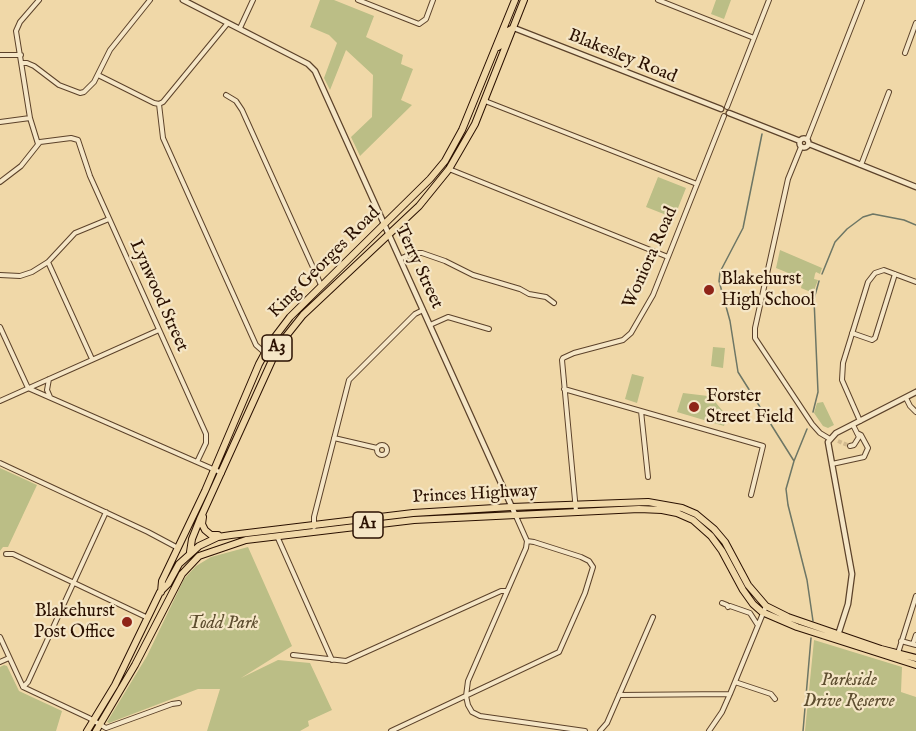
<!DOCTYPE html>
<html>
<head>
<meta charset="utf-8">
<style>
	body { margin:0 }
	canvas { display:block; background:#f0d8a8 }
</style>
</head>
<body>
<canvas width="916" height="731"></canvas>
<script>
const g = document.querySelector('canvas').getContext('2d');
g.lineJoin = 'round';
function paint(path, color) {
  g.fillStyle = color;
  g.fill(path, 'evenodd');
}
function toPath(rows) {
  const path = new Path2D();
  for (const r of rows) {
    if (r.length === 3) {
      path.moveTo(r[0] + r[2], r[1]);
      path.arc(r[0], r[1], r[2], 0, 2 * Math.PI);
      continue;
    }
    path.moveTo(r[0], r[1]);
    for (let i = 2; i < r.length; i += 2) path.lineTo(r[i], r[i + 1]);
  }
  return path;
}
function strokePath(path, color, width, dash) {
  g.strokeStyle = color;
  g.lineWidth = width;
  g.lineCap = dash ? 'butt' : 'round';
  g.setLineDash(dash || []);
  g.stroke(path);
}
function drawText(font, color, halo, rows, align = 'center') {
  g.font = font + ' "IM FELL English",serif';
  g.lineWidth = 4.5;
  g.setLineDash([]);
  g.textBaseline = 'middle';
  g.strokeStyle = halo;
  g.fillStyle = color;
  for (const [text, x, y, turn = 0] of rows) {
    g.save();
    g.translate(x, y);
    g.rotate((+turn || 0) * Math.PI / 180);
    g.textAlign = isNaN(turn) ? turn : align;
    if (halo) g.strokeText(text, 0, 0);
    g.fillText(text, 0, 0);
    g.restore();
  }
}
const green = toPath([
	[320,0,334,0,374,16,366,37,403,55,401,64,413,69,401,100,412,105,360,156,351,137,372,117,373,75,346,50,330,90,324,78,337,43,329,35,310,27],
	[716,0,731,0,724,19,711,14],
	[658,177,686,188,674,218,646,207],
	[780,250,822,268,820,274,816,272,815,274,814,279,818,280,813,293,801,288,803,279,776,268],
	[713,347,725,348,723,368,711,366],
	[632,374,644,377,637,403,625,399],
	[709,390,711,390,711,397,727,416,724,426,677,412,683,393,708,396],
	[823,402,834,425,828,428,823,426,814,413,817,403],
	[0,468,37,485,8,547,3,547,0,551],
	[248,547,292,646,241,678,278,660,310,663,332,710,308,721,309,726,300,731,207,731,220,689,198,689,109,723,107,722,147,656,184,579,196,566,211,557],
	[814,640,902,667,901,692,916,697,916,731,805,731],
	[4,665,7,666,19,691,62,711,56,731,0,731,0,667]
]);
const stream = toPath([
	[762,134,743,228,720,272,719,281,730,321,738,372,794,461],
	[822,274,835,242,847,229,863,217,873,214,904,220,916,225],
	[813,412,818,392,814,299,819,281],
	[807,429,794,461,786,489,788,505,807,580,813,621],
	[803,731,811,638]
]);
const minorTunnel = toPath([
	[838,441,850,446]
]);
const minor = toPath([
	[358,0,419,24,426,19,433,0],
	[658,0,754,38],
	[240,28,253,0],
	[905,53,916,23],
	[0,55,21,55],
	[22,63,27,63,34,66,59,85,80,93,84,92,94,82,110,50,150,0],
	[98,75,154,103,159,104,163,102,227,24],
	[226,95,236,101,242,110,321,285],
	[485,101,697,184],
	[159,104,163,138,256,345,265,353],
	[727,107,769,0],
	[0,122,30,118],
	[807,140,862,0],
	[38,144,30,118,16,31,20,22,39,0],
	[801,147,788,179,755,328,755,338,812,424,820,433,830,439],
	[861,165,889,92],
	[449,169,668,257],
	[0,182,21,166,40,142,71,138,78,140,90,176,206,434,206,443,197,462],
	[400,259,413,253,422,253,445,261,473,275,520,289,529,294,546,297,554,303],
	[48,262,92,359],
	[0,275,20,276,32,272,48,262,75,233,109,219],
	[430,325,448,317,489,329],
	[0,327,28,388],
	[852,333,872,340,875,338,895,274],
	[49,379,47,390,50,397],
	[28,388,222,473],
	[564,389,763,446,751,495],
	[906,398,910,406,916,412],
	[0,401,159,330],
	[641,411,648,477],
	[860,421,842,380,843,363,868,282,875,273,884,270,916,282],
	[334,438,377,448],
	[382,450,5],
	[850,446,854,445,859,437,853,425],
	[0,463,148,532,178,548],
	[832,464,864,457,868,448,861,435,857,433],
	[576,511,562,360,563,358,574,353,623,340,631,333,653,295,724,116],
	[515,514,527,541],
	[314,527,314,517,349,380,415,314,423,310],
	[277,536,332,660],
	[527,541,526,548,468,681,466,696,468,705,472,712,480,716,585,731],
	[6,554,13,554,148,618],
	[722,603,727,605,728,607,730,606,750,613,757,624],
	[0,637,23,687,89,718,106,728,172,704,179,703],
	[901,641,916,645],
	[913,644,916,635],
	[898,653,916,596],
	[293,655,346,661,501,591,506,591],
	[0,662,9,658],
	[735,682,771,694,775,699],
	[23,687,28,682,106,512],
	[619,695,730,694],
	[391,731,559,652,585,593,593,567,589,561,581,557,534,542,527,541],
	[600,731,607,723,653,617],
	[709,731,722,712,730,694,766,606]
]);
const tertiary = toPath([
	[183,0,308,64,315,71,515,514],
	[514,28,721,109],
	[729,113,800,141],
	[804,143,4.5],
	[809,144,916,187],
	[838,635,848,604,852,574,828,442,836,433,916,392]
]);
const trunk = toPath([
	[498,47,501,45,506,32,513,28],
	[203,517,202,524,205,530,211,535,218,535],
	[190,552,192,539,200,519,279,345,303,315,419,206,449,169,475,124,524,0],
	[161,592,162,581,205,491,259,364,271,342,290,317,430,179,445,161,462,130,515,0],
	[87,731,115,685,160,592,168,584,179,564,199,546,218,537,231,535,413,513,511,507,648,502,682,508,696,514,714,529,725,542,748,585,766,606,788,617,881,649,916,658],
	[96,731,135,665,182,574,199,556,246,540,414,520,639,509,662,510,677,513,693,520,711,536,722,551,743,590,753,604,762,612,797,627,916,665]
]);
const markers = [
	[709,290,6,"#8f2418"],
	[694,407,6,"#8f2418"],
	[127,622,6,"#8f2418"]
];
const shields = [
	[277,348,30],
	[368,525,30]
];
const shieldNames = [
	["A3",277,348],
	["A1",368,525]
];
const streetNames = [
	["Blakesley Road",622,57,22],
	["Woniora Road",651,258,-66],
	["King Georges Road",325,263,-45],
	["Terry Street",418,267,65],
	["Lynwood Street",158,296,66],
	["Princes Highway",475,495,-3]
];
const poiNames = [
	["Blakehurst",721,280],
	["High School",721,301],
	["Forster",706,397],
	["Street Field",706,418],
	["Blakehurst",115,612,"right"],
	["Post Office",115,633,"right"]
];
const parkNames = [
	["Todd Park",223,624],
	["Parkside",849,681],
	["Drive Reserve",849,702]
];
paint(green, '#bbbe86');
strokePath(stream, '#6d7665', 1.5);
strokePath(minorTunnel, '#d2ba8f', 4, [4, 2]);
strokePath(minor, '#5c422a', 6);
strokePath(tertiary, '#5c422a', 7);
strokePath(trunk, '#2a1000', 8);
strokePath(minor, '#f5e6c6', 4);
strokePath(tertiary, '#f5e6c6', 4.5);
strokePath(trunk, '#f0d8a8', 6);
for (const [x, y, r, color] of markers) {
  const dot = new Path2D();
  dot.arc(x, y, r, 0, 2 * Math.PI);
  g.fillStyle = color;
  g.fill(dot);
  strokePath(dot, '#f5e6c6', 2);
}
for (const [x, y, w] of shields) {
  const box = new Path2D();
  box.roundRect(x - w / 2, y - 13, w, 26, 4.5);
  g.fillStyle = '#f5e6c6';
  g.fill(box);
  strokePath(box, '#2a1000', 1.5);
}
drawText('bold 16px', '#2a1000', null, shieldNames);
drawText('18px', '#2a1000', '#f5e6c6', streetNames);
drawText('18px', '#2a1000', '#f5e6c6', poiNames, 'left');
drawText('italic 18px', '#5d4d2f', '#f5e6c6', parkNames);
</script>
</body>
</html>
